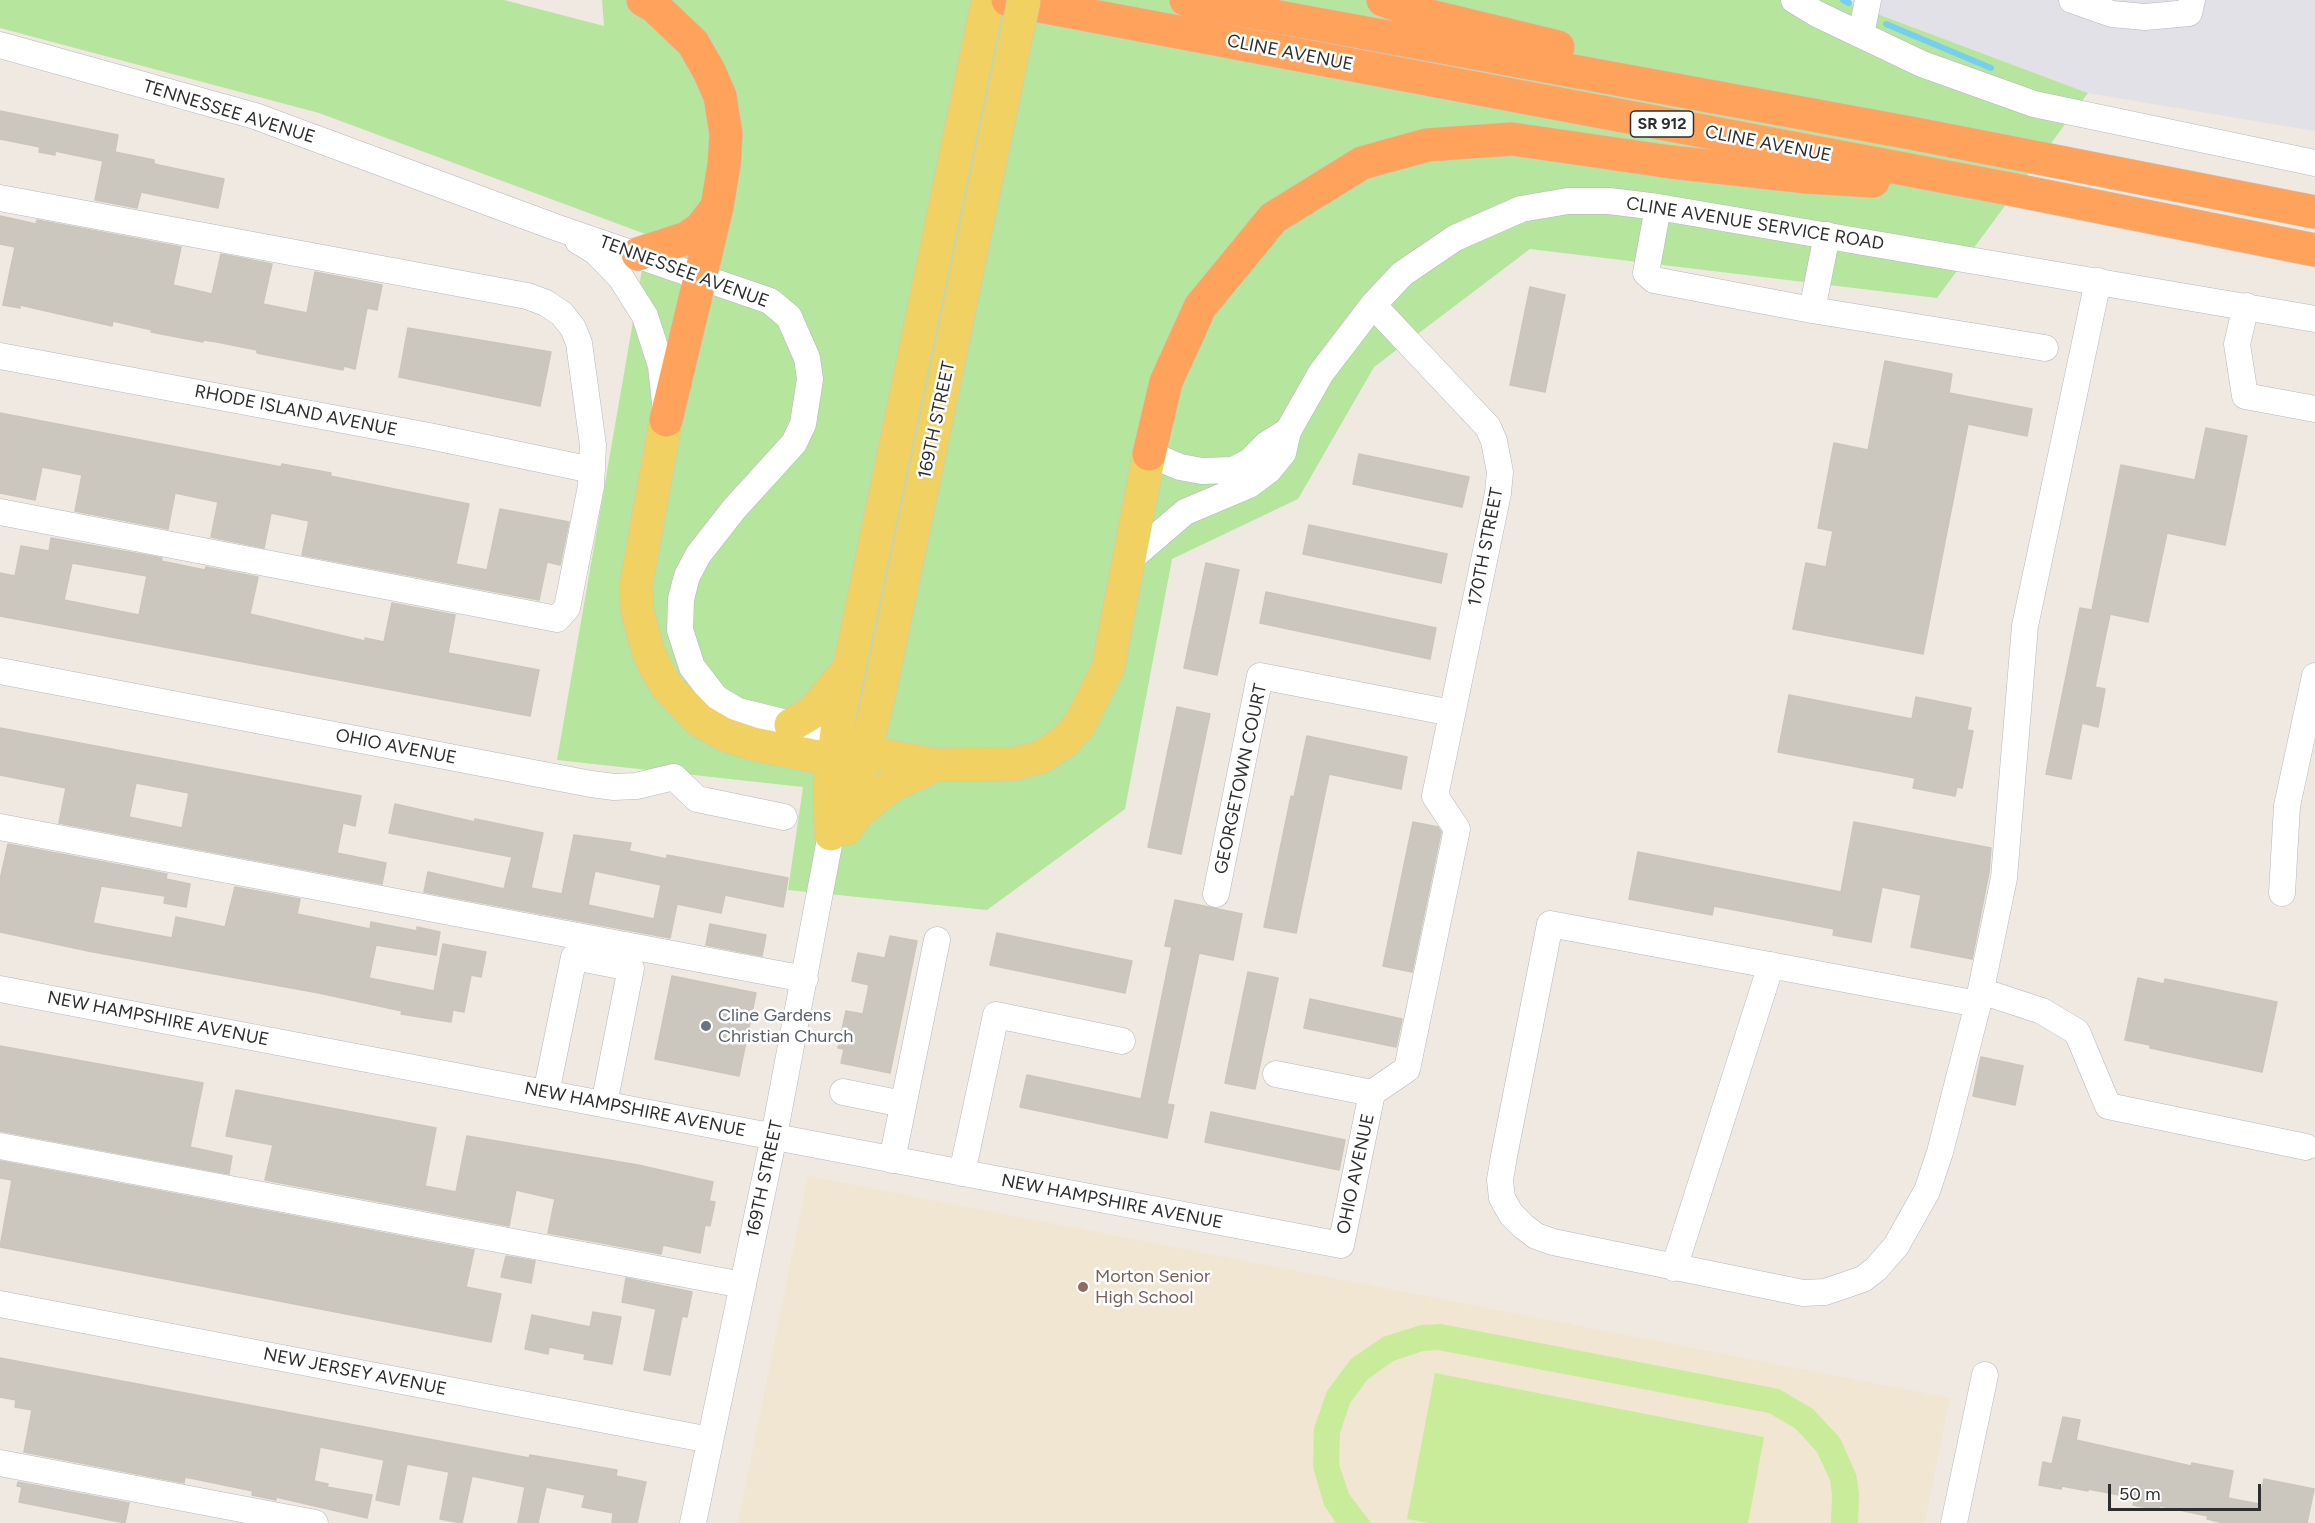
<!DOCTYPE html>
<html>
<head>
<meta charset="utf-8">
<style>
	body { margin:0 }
	#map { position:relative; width:2315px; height:1523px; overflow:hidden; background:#efe9e1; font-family:Figtree,sans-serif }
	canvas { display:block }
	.scale { position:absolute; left:2108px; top:1484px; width:153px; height:27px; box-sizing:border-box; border:3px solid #2e2e2e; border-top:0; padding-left:8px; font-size:18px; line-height:21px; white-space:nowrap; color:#2e2e2e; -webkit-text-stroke:4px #fff; paint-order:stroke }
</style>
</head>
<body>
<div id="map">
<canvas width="2315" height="1523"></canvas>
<div class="scale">50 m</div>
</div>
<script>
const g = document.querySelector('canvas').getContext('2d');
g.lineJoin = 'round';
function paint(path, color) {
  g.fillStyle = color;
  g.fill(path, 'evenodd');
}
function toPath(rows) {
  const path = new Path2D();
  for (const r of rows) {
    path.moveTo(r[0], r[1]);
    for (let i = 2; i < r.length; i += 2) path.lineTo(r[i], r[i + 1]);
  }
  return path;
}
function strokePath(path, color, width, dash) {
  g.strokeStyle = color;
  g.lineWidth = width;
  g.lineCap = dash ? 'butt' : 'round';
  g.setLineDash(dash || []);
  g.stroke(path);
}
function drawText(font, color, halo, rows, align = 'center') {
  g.font = font + ' Figtree,sans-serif';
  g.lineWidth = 5;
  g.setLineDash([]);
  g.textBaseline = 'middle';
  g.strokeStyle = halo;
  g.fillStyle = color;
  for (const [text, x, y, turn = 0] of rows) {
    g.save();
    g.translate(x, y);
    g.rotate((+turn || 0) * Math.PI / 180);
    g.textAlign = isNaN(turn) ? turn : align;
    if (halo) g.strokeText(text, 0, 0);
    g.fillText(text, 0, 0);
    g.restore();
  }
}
const industrial = toPath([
	[1840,0,2315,0,2315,131,2088,93]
]);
const education = toPath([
	[808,1176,1950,1398,1925,1523,738,1523]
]);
const green = toPath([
	[0,0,504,0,604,26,602,0,1840,0,2088,93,1937,298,1530,249,1374,367,1298,499,1172,559,1125,809,987,910,788,890,803,787,557,760,648,235,319,113,0,28]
]);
const pitch = toPath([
	[1441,1324,1779,1389,1813,1409,1840,1438,1856,1474,1859,1493,1858,1523,1831,1523,1832,1495,1830,1480,1817,1452,1796,1429,1769,1413,1438,1350,1423,1351,1393,1361,1368,1379,1350,1403,1340,1433,1339,1464,1349,1494,1371,1523,1336,1523,1324,1505,1313,1467,1314,1428,1327,1391,1351,1359,1383,1337,1421,1325],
	[1435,1373,1764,1437,1748,1523,1429,1523,1407,1519]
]);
const stream = toPath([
	[1843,0,1849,3],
	[1886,24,1991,68]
]);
const building = toPath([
	[0,111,118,135,115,152,154,160,154,164,224,179,218,208,141,192,137,208,95,200,103,161,55,151,55,155,39,152,40,147,0,139,0,111],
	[0,216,36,224,37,220,181,247,173,285,212,294,221,254,272,264,263,304,307,313,315,272,382,285,377,310,367,308,355,369,344,366,343,370,257,353,257,350,217,342,203,340,203,342,151,332,152,330,113,321,112,326,20,305,20,308,3,305,15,247,0,244,0,216],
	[1530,287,1565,295,1545,392,1510,385,1530,287],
	[408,328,551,352,540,406,399,377,408,328],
	[1885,361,1952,374,1949,393,2032,409,2027,436,1968,424,1923,654,1793,629,1806,563,1826,567,1833,531,1818,528,1834,443,1868,450,1885,361],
	[0,413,281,467,282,464,331,473,330,476,469,504,456,564,487,570,500,509,569,522,560,565,547,562,539,600,302,555,309,521,271,513,264,548,211,537,218,502,175,493,168,529,75,511,82,475,42,467,35,500,0,493,0,413],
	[2206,428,2247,436,2225,545,2167,533,2148,622,2110,614,2095,687,2105,689,2098,727,2082,723,2071,779,2046,774,2080,608,2092,610,2121,465,2195,480,2206,428],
	[1359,454,1469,477,1462,507,1353,484,1359,454],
	[1309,525,1447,554,1441,583,1303,554,1309,525],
	[51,538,162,558,161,561,205,570,206,567,258,577,250,614,365,641,365,638,384,642,392,603,455,615,448,653,539,670,530,716,0,616,0,573,15,576,21,546,49,551,51,538],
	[72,563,147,576,139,615,64,600,72,563],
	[1206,563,1239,570,1217,675,1184,668,1206,563],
	[1266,592,1436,628,1430,659,1260,623,1266,592],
	[1789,695,1912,719,1916,697,1971,708,1967,730,1973,731,1962,788,1957,787,1955,796,1913,788,1915,778,1778,752,1789,695],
	[1177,707,1210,714,1181,854,1148,847,1177,707],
	[0,728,361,796,355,826,343,823,337,853,386,863,382,884,59,823,66,788,0,775,0,728],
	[136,783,189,793,182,828,129,817,136,783],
	[1307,736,1407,757,1401,789,1329,774,1296,933,1264,927,1291,796,1294,797,1307,736],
	[395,804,475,822,475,819,543,833,531,888,562,894,574,835,631,843,629,851,667,859,667,855,788,878,783,907,725,895,721,913,677,904,670,938,424,892,428,872,504,889,512,857,389,833,395,804],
	[595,871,661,885,654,919,588,905,595,871],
	[1413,822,1438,827,1441,832,1412,972,1383,966,1413,822],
	[1854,822,1991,848,1989,872,1972,959,1911,947,1921,895,1882,887,1871,942,1833,935,1834,929,1714,906,1712,915,1629,899,1638,852,1841,892,1854,822],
	[8,844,167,874,166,879,190,884,186,907,164,903,165,896,101,886,93,923,172,938,176,917,225,927,235,887,300,899,297,914,370,929,371,922,417,931,417,927,440,932,436,955,376,945,369,978,434,991,443,944,486,952,481,977,471,975,464,1012,453,1010,451,1022,401,1014,402,1011,319,993,88,951,0,932,0,880,8,844],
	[1175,900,1242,914,1233,960,1199,953,1167,1104,1174,1105,1167,1138,1020,1107,1027,1075,1141,1099,1172,947,1165,946,1175,900],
	[710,924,766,935,762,956,706,945,710,924],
	[997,933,1132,961,1125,993,990,965,997,933],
	[890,936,917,941,890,1073,841,1063,844,1049,838,1048,846,1011,863,1014,869,985,852,981,858,953,885,958,890,936],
	[1248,972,1278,978,1255,1089,1225,1083,1248,972],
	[672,976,756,993,739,1076,655,1059,672,976],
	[2138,978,2164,984,2165,979,2277,1002,2262,1072,2150,1048,2150,1045,2125,1040,2138,978],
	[1310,999,1402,1019,1396,1047,1304,1028,1310,999],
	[0,1046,203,1083,190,1147,232,1156,229,1174,0,1131,0,1046],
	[1981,1057,2023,1066,2015,1105,1973,1096,1981,1057],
	[236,1090,436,1128,425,1186,456,1192,467,1136,638,1165,713,1182,709,1201,715,1202,710,1226,705,1225,700,1253,663,1245,661,1254,548,1233,555,1199,516,1190,509,1226,265,1180,273,1145,226,1136,236,1090],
	[1211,1112,1345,1140,1339,1170,1205,1142,1211,1112],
	[0,1161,474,1250,466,1287,501,1294,491,1342,0,1247,12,1180,0,1178,0,1161],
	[506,1256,535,1261,531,1283,501,1277,506,1256],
	[626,1278,692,1292,687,1317,682,1316,670,1375,644,1370,656,1309,622,1302,626,1278],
	[593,1312,621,1317,612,1364,584,1359,585,1354,549,1347,548,1354,525,1349,532,1315,590,1327,593,1312],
	[0,1358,529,1458,530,1455,617,1470,616,1476,646,1482,637,1523,612,1523,613,1513,582,1507,585,1495,546,1487,538,1523,518,1523,525,1487,472,1476,462,1523,440,1519,449,1472,407,1464,399,1505,376,1500,384,1460,320,1447,314,1481,328,1484,327,1487,372,1495,367,1518,276,1497,276,1500,252,1495,253,1491,185,1477,184,1483,24,1452,32,1410,15,1407,16,1400,0,1397,0,1358],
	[2063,1417,2080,1420,2076,1440,2191,1466,2192,1463,2233,1471,2228,1498,2259,1504,2264,1479,2314,1489,2307,1523,2224,1523,2207,1519,2208,1516,2160,1506,2159,1510,2133,1505,2135,1498,2088,1489,2088,1491,2062,1486,2061,1489,2039,1485,2043,1462,2052,1464,2063,1417],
	[18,1482,129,1503,125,1523,19,1502,22,1487,17,1486,18,1482]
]);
const minor = toPath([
	[1794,0,1817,14,1922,64,2034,104,2315,163],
	[2072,0,2112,14,2145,17,2189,13,2192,0],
	[1861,35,1868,0],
	[0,45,255,116,555,227,770,301,789,317,807,358,810,379,803,424,794,443,734,509,698,555,687,576,681,599,680,630,692,667,716,698,738,711,836,735,851,744],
	[0,198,527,296,546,303,562,314,573,328,579,343,593,445,591,486,567,608,557,619,0,512],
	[1658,207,1646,273,1654,280,1812,310,2045,348],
	[578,241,596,252,621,278,645,316,661,366,665,403],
	[2246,306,2237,344,2245,396,2315,409],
	[1812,310,1827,235],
	[0,356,429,436,592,470],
	[1149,454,1180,467,1202,471,1233,470,1249,462,1267,444,1288,431],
	[1128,561,1185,512,1249,485,1269,470,1283,453,1288,431,1321,373,1373,305,1402,274,1455,238,1521,209,1568,201,1609,201,1658,207,2315,319],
	[0,671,591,784,614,787,636,786,674,777,697,799,784,817],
	[0,827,805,979],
	[2282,893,2287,806,2315,676],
	[1216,894,1260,676,1452,713],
	[0,989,1341,1245,1372,1093,1276,1074],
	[1981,991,2042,1011,2077,1032,2108,1106,2306,1147],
	[1978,1004,1550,924,1504,1156,1500,1180,1502,1198,1511,1214,1523,1226,1536,1236,1553,1242,1803,1293,1825,1292,1863,1279,1876,1269,1896,1246,1927,1191,1940,1152,1978,1004,2004,878,2025,626,2098,281],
	[843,1092,903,1104],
	[546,1093,574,957,631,968,604,1104],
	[1372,1093,1407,1069,1457,829,1435,796,1498,493,1500,472,1494,441,1488,427,1373,305],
	[0,1146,743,1285],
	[892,1160,937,940],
	[962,1173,996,1015,1122,1041],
	[1674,1268,1771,965],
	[0,1304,710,1440],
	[0,1463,315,1523],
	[693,1523,774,1136,831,834],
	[1954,1523,1985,1375]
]);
const major = toPath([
	[666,420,636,585,637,610,648,651,656,668,667,687,699,720,723,734,753,744,833,760,865,752,936,765,1014,764,1041,757,1065,741,1080,724,1108,668,1149,454],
	[791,725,813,712,845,673],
	[846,829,858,812,892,785,936,765],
	[833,830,857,785,879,696,1006,85],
	[831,834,830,786,839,717,988,0]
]);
const highway = toPath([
	[643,0,654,6,693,43,709,71,720,96,726,134,724,165,717,207,666,420],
	[1008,0,2010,189,2315,250],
	[1186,0,1916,134,2315,212],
	[1383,0,1422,14,1558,47],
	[638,254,687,238,701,228,717,207],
	[1149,454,1166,382,1200,307,1273,218,1362,163,1427,145,1512,139,1671,162,1807,177,1873,181]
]);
const majorBridge = toPath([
	[1006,85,1024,0]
]);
const markers = [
	[706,1026,6,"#6b7280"],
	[1083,1287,6,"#8d6e63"]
];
const shields = [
	[1662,124,63]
];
const shieldNames = [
	["SR 912",1662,124]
];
const streetNames = [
	["CLINE AVENUE",1290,53,11],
	["TENNESSEE AVENUE",229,112,17],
	["CLINE AVENUE",1768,144,11],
	["CLINE AVENUE SERVICE ROAD",1755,224,9],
	["TENNESSEE AVENUE",684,272,20],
	["RHODE ISLAND AVENUE",296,411,11],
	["169TH STREET",937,420,-78],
	["170TH STREET",1486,547,-79],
	["OHIO AVENUE",396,747,11],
	["GEORGETOWN COURT",1241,779,-78],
	["NEW HAMPSHIRE AVENUE",158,1019,11],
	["NEW HAMPSHIRE AVENUE",635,1110,11],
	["OHIO AVENUE",1356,1174,-78],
	["169TH STREET",765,1179,-78],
	["NEW HAMPSHIRE AVENUE",1112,1202,11],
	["NEW JERSEY AVENUE",355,1372,11]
];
const worshipNames = [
	["Cline Gardens",718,1016],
	["Christian Church",718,1037]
];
const educationNames = [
	["Morton Senior",1095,1277],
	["High School",1095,1298]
];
paint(industrial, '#e3e1e8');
paint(education, '#f0e6d1');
paint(green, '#b6e59e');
paint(pitch, '#c9ec9a');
strokePath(stream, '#75cff0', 6);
paint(building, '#cbc7bf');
strokePath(building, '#cbc5ba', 1.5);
strokePath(minor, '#b4b7c1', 27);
strokePath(major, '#c9c9c9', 34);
strokePath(highway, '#c9c9c9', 34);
strokePath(minor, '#fff', 26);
strokePath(major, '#f2d163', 33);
strokePath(highway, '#ffa35c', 33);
strokePath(majorBridge, '#c9c9c9', 34, []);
strokePath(majorBridge, '#f2d163', 33);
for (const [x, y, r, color] of markers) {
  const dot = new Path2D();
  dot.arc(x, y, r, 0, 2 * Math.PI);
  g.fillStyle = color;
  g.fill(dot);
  strokePath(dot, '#fff', 2);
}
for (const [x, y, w] of shields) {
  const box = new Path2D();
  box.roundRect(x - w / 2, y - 13, w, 26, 4.5);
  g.fillStyle = '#fff';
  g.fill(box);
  strokePath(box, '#2e2e2e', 1.5);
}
drawText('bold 16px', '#2e2e2e', null, shieldNames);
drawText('18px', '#2e2e2e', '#fff', streetNames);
drawText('18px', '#5b616d', '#fff', worshipNames, 'left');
drawText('18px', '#785e54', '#fff', educationNames, 'left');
</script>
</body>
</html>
